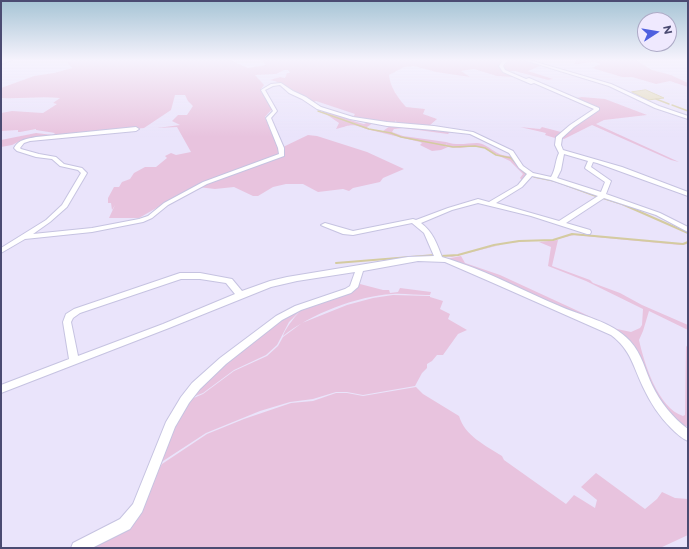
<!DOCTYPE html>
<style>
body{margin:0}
#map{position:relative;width:689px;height:549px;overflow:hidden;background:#eae4fb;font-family:Montserrat,sans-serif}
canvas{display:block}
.frame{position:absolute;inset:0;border:2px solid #4b4b72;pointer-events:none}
.north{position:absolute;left:637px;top:12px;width:40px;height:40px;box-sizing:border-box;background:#efe9fe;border:1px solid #adaac6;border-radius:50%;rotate:78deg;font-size:11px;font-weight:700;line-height:16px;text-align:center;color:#4b4b72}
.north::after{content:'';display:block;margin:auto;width:14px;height:18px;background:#4f60df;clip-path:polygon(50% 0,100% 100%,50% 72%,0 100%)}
</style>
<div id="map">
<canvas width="689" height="549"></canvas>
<div class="frame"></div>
<div class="north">N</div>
</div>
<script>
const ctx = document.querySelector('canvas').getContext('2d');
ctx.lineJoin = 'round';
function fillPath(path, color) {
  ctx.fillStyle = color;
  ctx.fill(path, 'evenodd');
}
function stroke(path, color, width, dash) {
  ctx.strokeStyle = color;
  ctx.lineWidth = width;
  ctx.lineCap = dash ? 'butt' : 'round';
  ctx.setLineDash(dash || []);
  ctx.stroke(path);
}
const green = new Path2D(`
 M73,60H230L248,68L266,65L261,60H504L499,66L505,72L514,77L497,76L474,69L461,71L470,77L436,72L414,66L404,67L389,75C390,87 398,98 406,107L425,109L423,114L437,119L429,126L398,124L395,120L396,124L353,117L355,114L316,101L312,103L293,90C284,89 283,82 270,80L280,77L285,78L287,73H290L288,70H284L276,74L255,75L264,85L261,89V92L266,97L272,109L265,117L279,151L278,156L274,155L277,156L193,187L139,218H109L115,205L124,198L115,205L112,210L111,203H108V198L114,187H119L122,182L130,179L134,173L145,167H156L167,158L165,156L171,153L176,155L191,152L177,127L157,128L180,125L172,121L178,115H187L193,106L188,101L185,95H175L171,110L144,128L22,140L12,145L1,147V140L36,133L53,135L55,133L36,130V129L20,132H18V130L1,131V113L12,111L43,113L57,104L53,103L60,98C40,96 21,99 2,98L1,88L34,76L54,73L72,68L67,62Z
 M506,60H525L540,66L528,71L553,79L548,80L515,71H506L548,88L523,80L504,70L503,66L506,64Z
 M576,60H636L652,70L671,75L688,83V87L670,81L656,84L632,77H622L592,68L600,64C592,59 583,65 574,64Z
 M582,97L605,99L647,115L604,120L596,124L679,162L671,160L592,125L564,139L560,138L598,108L576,98Z
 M320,110C335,111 349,121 364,124L368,122L373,123L367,127L368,129L383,131L390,126L417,127L450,132L448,134L403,128L394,129L392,132L403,136L446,142L447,145L445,147L447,146L446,142C458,146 467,143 477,143C490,144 495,157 512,156L527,175L522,180L520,178L523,174L510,161L497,155L486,148L475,146L460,148L448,147L441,150L432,151L420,145L422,143L420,142L366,129C352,123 351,125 336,129L339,123Z
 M520,127L540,129L542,127L561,132L555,138L545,135L546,133Z
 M308,135L317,136L367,152L404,169L383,178L380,182L353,188L349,191L343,189L318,192L303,184H286L273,187L258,196H253L234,187L215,189L198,187L280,157L281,148Z
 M572,234L683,244L688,242V244L680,245L574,235L549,241H531L508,243L452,257L442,256L458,255L494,246L519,241L553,240Z
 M558,240L552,266L590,280L593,283L620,293L642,305L688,325V330L649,311L643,331L639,340C644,363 658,408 683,416L685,415L686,347L688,344V426H680L662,406L627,340L446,259L461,256L465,263L500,275L617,329L631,332L640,328L642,325L643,309L586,281L548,266L551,247L539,242Z
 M360,284L383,290H389L390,293L398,292L400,288L431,292L430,295H426C415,295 403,293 392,294C358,296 310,314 283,336C286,327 299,311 306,306C321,299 339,295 354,289Z
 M393,295L430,296V297L443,301L440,309L450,314L448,319L467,330L458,334L443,355H437L432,361L427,364V368L422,373L415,386L363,395L347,392H336L313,399L290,402L260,411L206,433L160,463L167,440L189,400L203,394L234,371L267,356L278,346L283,337L302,323L347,305L373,298Z
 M303,308L289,322L277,345L266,355L234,370L203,393L190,398L199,386L280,318Z
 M416,387L423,394L459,416C465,436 485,445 502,456L504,460L566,504L574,495L595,508L597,500L581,487L596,473L645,509L657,499L662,492L675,498L688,499V535L660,548H81L121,528L162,464L207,434L244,419L291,403L313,401L336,393H347L363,396Z`);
const water = new Path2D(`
 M646,90L664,98L648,100L632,92Z`);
const streamFar1 = new Path2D(`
 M656,99L669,104
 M672,105L688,111
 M318,111L369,129L391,133L401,137L453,147L475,146L485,148L496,155L511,158L527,175
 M534,177L554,181L569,186`);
const stream = new Path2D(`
 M566,185L596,196
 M603,198L622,204L688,233
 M441,256L458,255L494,245L519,241L553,240L572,234L683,244L688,242
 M336,263L435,255`);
const street = new Path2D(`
 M503,60H507L503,66L505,70L526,79L529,78L599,108V110L574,127L562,138L561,145L563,150L622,167L688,192V196L597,163L593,162L591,167L611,181L606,194L660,213L688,227V232L656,215L604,198L566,223L590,230L591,232L590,234H587L531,216L478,203L452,210L421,223C433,232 437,244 442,257C453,260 463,264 474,268C502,279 529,293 557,305C581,316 612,321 630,341C642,354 645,370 652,385C660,402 673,418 688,429V441C681,438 676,433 671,428C659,416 650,402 643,387C633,366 631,350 611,335L491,282L445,262L418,261L363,271L358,287L351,293L301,310L282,320L226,364L200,389L189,403L175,427L142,512L130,529L92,548H71L73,543L120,519L133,504L166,422L181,397L192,383L220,358L276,316L295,306L345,289L350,286L355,272L297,281L271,287L169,328L1,393V385L69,359L63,322L66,314L74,309L180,273H200L232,279L242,291L270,281L287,277L408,257L434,256L424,233L412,223L353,235L343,234L323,226L321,225L325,223L353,231L413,219L416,220L448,208L478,199L489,202L518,185L527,174L519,168L509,153L470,134L434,130L387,126L350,119L317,109L302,99L289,93L280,85L273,86L265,90L277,111L271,118L284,148V156L207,184L168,205L152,218L143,222L92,232L25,239L1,253V248L46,220L62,205L81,173L78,170L60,166L52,159L36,157L17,151L14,148C19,139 27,139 36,137L136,127L139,129L136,131L30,141L24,143L20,148L21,149L39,154L56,157L64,164L82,168L87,173L67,207L50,222L33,234L92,228L139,219L148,216L164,203L203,182L279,154L278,148L266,118L273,111L261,90L271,84L281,83L293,91L306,97L321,107L353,117L387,122L434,126L473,132L513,151L523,166L533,173L551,177C556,169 555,161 559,153L555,145L556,137L570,125L594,109L534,83L531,84L503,72L499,66ZM564,154L588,161L585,168L586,169L605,182L601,192L557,178L561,170ZM532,176L551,180L598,196L559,221L496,203L522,187ZM181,279H200L226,283L235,294L163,324L78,356L71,322L73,318L80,313Z
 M524,60H529L611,84L659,106L688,116V119L655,108L609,86Z`);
const secondary = new Path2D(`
 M1,60H12L1,64Z`);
fillPath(green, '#e8c3de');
fillPath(water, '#e3dbb9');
stroke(water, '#d4cba0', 1);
stroke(streamFar1, '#d4cba0', 1.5);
stroke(stream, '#d4cba0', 2);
stroke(street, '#c6c3e1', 2);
stroke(secondary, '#c5c0e5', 2);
fillPath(street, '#fff');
fillPath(secondary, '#fff');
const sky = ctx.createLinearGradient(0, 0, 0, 137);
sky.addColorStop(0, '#a6c4d5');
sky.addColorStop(0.44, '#f6f3fd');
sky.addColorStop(1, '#f6f3fd00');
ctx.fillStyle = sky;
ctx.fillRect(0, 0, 689, 137);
</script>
